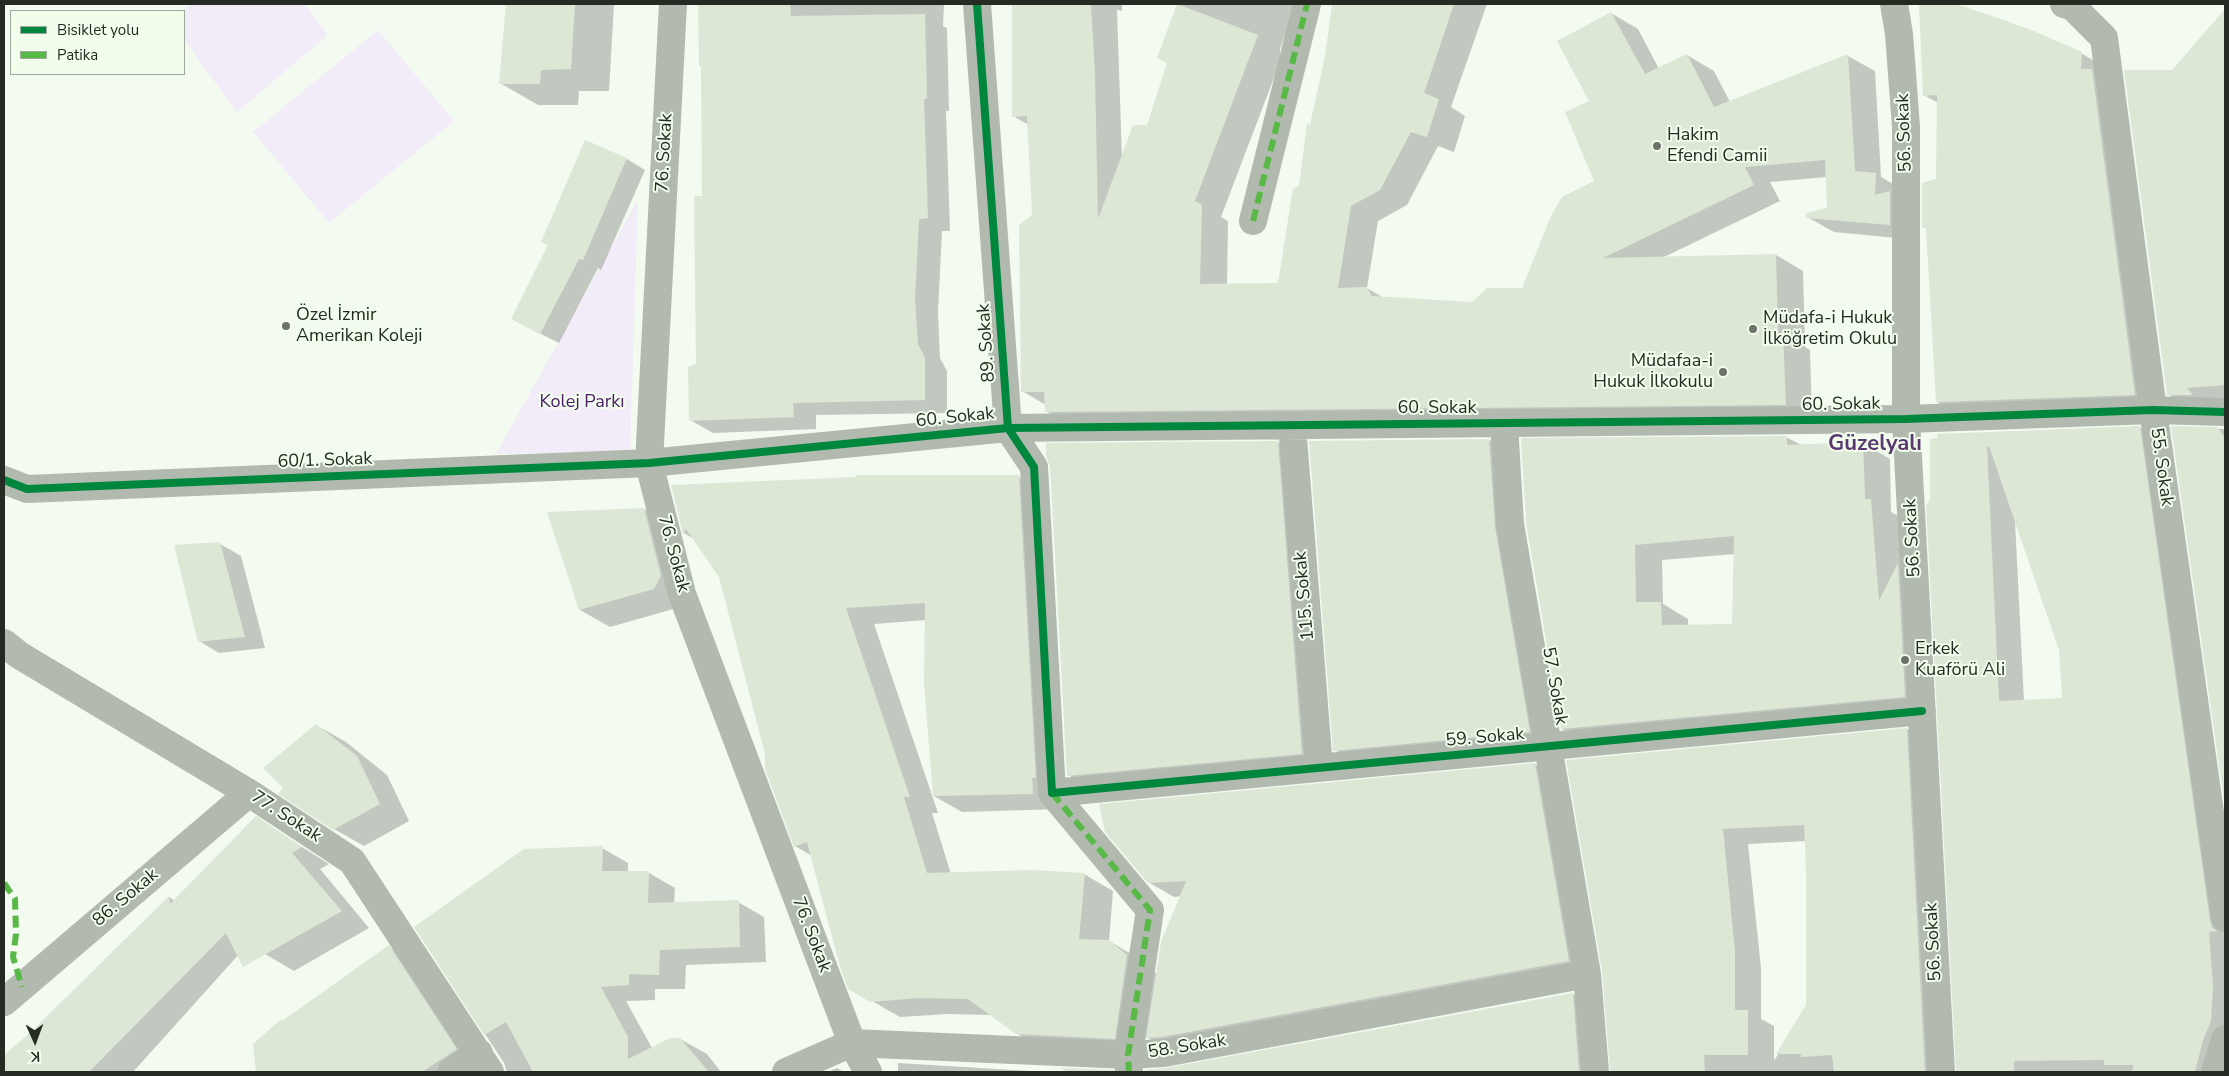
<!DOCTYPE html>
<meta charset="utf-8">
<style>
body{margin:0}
#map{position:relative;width:2229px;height:1076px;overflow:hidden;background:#f3faf0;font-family:"Nunito Sans",sans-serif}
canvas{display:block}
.frame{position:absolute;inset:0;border:5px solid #252b23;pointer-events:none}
.legend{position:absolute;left:10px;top:10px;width:175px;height:65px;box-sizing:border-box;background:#f2feec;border:1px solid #a0aa9c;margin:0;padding:6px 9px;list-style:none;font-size:15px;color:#252b23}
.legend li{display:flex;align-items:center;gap:10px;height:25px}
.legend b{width:25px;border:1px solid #a0aa9c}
.north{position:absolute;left:10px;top:1016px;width:50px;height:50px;-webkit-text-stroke:4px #f2feec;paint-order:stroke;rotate:178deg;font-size:14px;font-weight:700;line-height:20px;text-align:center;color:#252b23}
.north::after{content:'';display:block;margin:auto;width:18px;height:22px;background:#252b23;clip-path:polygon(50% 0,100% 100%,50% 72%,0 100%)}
</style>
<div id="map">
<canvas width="2229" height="1076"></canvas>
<div class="frame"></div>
<ul class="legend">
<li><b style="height:6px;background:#00873e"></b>Bisiklet yolu</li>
<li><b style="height:6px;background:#58b947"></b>Patika</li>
</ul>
<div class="north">K</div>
</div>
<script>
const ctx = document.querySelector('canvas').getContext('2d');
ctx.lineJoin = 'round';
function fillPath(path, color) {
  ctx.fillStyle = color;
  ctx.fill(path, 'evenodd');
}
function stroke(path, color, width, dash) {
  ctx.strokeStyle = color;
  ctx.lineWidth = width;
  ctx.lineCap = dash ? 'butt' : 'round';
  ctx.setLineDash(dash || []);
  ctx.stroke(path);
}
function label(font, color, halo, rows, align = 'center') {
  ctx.font = font + ' "Nunito Sans",sans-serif';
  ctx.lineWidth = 4;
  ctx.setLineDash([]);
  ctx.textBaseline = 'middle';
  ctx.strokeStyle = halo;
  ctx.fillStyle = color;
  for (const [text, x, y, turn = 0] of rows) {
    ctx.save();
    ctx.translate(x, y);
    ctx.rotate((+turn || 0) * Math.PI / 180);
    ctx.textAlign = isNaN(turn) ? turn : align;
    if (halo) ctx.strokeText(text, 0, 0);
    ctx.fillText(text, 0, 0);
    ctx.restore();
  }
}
const green = new Path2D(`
 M193,4H305L328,35L237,112L184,40V11H180Z
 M378,30L454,121L329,223L253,132Z
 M638,199L630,452L496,454Z`);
const shadow = new Path2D(`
 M507,4H614L609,91H579L578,105H538L500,83Z
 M699,4H944L943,26L947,28L949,111H946L950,231H942L938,312L940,358L947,371V413L816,415V429L713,433L690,420L698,365L704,198L702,67L700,65Z
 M1014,4H1122V11L1117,10L1122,158L1147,126L1168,64L1159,58L1178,4H1296L1280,49V62L1221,217L1228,221L1227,285L1279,284L1300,188L1326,57L1332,13L1337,4H1487L1451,107L1465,116L1454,152L1438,146L1407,205L1378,221L1367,288L1384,298L1472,303L1522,289L1596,182L1591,101L1611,13L1638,29L1659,69L1687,55L1714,71L1730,102L1848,56L1875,71L1881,177L1902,189L1917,240L1834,232L1807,217L1828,209L1827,177L1770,182L1780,201L1662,258L1776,255L1803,271L1805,347L1810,350L1812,419L1073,427L1046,411V405L1022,391L1033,215L1029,125L1013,116Z
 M1920,4H1955L2029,30L2081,53L2111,71L2165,412L1967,419L1937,402L1927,229L1923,227L1937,180L1938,103L1924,95Z
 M2225,11V410L2194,409L2168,394L2173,72Z
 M586,141L627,159L645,170L601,270L598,268L559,343L531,329L549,246Z
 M2139,427L2165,442L2225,865V1072H1958L1931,500V440ZM2015,521L2061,650L2063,699L2024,701Z
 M2173,427L2225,429V799Z
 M1786,437L1801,445L1863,443L1890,459L1891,512L1898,516L1932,712L1589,744L1562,729L1527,522ZM1735,554L1733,625L1688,626V619L1663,604L1662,560Z
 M1489,440L1512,453L1552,745L1357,763L1335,750Z
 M1277,442L1300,455L1325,766L1091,788L1068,775L1051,466Z
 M1018,477L1047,493L1061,809L962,812L934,796L926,620L874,624L938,813H932L951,874H1084L1113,891L1109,941L1138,958L1157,974L1181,896L1174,897L1148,882L1535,764L1560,779L1594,976L1173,1052L1146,1037L1143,1055L1046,1050L1016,1033L991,1015L948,1014L900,1017L849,988L812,856L795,846L766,754L720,576L694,539L684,533L672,486Z
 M644,509L674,526L684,606L610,627L580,610Z
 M220,544L241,556L265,648L219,653L199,641Z
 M316,725L346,742L387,775L409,821L364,846L334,829L285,788Z
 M1907,729L1933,744L1950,1072H1612L1604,973L1568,761ZM1806,841L1807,1005L1774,1061V1026L1761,1019V968L1748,844Z
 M256,818L329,864L320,869L369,928L294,971L265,954L250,942L133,1072H4V1056L32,1033L169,897L175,901Z
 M602,848L628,863V872L649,873L675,888L674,904L738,902L764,917L766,962L686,965L685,989H655V1000L626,1001L652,1048L680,1039L707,1054L721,1072H507L504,1063L416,928Z
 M389,947L415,962L472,1072H257L254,1044Z
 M1573,994L1599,1009L1604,1072H1145Z
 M898,1063L1047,1072H898Z
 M837,1068L844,1072H828Z`);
const building = new Path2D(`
 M506,4H575L571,69L541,70L540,84H499Z
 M698,4H790L791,16L925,14L927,99H924L928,218L919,219L915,299L918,344L925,358V400L793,403L794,417L689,421L688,367L696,364L694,196H702L701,66H699Z
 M1012,4H1091L1095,74L1098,219L1133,125H1147L1167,63L1157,58L1177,4L1258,35L1195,201L1202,205L1200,284L1278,283L1293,188L1299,186L1307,124L1310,125L1325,56L1332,4H1454L1424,93L1439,99L1427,137L1411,132L1380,190L1351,206L1338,288L1367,287L1372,296L1472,302L1487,288H1522L1551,216L1562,197L1594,181L1565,112L1589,101L1557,41L1611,12L1645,74L1687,54L1714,107L1848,54L1855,171L1876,173L1875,195L1890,191V225L1806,218V213L1827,208L1825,160L1745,167L1754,185L1603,258L1776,254L1778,334L1783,333L1786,405L1045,412L1044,392H1021L1019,225L1032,215L1027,116L1012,117Z
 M1919,4H1957L2029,29L2082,52L2081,69H2092L2135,395L1936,402L1926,228H1922V183L1936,179L1937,95L1923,96Z
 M2225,9V385L2187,388L2193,395H2167L2124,70H2172Z
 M585,140L627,158L583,260L579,259L540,334L511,319L548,245L541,242Z
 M2140,426L2210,920L2212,927L2217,931L2209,932L2213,986L2211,1021L2203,1040L2195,1072H2131L2134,1065H2104V1060L2014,1061V1072H1956L1926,506L1930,499V439L1938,438L1937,434ZM1989,446L2059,650L2062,698L1999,701L1987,447Z
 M2171,426L2217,427L2225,438V808Z
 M1787,436V445L1863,442L1865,499H1871L1879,601L1898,563L1905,697L1561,729L1526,522L1521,438ZM1734,536L1732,624L1662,625L1661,602H1636L1635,545Z
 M1489,439L1495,527L1530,732L1333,751L1309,441Z
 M1278,441L1302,754L1067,776L1050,466L1046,457V443Z
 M856,475H1019L1036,778H1032L1033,794L933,796L924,683L925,603L846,608L910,797H904L927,873L1031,870L1085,873L1079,939L1109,940L1127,955L1115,1039L1016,1034L968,999L919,998L870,1002L848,989L840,967L807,842L794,847L765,769V754L719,577L686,529L683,534L671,485L856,477Z
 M644,508L661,576L654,589L579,610L547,512Z
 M220,542L245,637L198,642L174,545Z
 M316,724L357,756L380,804L333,830L278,794L283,788L263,768Z
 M1907,728L1925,1072H1834L1832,1055L1801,1057V1054H1776L1806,1005V868L1804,825L1723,829L1735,952V1010H1748V1055H1704L1705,1072H1610L1602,971L1566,760Z
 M1535,763L1569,961L1162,1037L1146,1038L1161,942L1186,881L1148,883L1105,832L1099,804Z
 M256,816L302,847L292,853L342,911L243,967L226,933L89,1072H4V1055L31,1032L169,896L170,904Z
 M603,846L602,871H649L648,903L739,900L740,947L660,950L659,975L629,974V985L601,987L628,1037V1059L670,1038H680L709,1072H533L506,1022L484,1035L414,927L524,849Z
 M389,945L457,1049L422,1072H256L253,1044L280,1020L282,1021Z
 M1573,993L1579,1072H1144L1145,1070L1167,1068Z
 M1061,1068L1113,1070V1072H1067Z`);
const minor = new Path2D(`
 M673,4L649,463L682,594L852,1043L868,1072
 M977,4L1008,428L1034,467L1052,793
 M1894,4L1899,34L1906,127V419L1941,1072
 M2064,4L2073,7L2104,38L2153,410L2225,918
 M1253,221L1307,4
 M1504,424L1510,524L1587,974L1595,1072
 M1292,425L1319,768
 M4,480L27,489L649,463L1008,428L1906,419L2153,410L2225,412
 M4,643L19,655L249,793L352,861L490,1072
 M1052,793L1922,711
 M1052,793L1150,910L1128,1055L1129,1072
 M4,1002L249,793
 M451,1072L479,1053
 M786,1072L852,1043L1128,1055L1164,1053L1587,974
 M2215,1072L2225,1039`);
const quiet = new Path2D(`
 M1253,221L1307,4
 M1052,793L1150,910L1128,1055L1129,1072
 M4,883L15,899L16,934L13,957L22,987`);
const cycleway = new Path2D(`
 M977,4L1008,428L1034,467L1052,793L1922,711
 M4,480L27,489L649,463L1008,428L1906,419L2153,410L2225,412`);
const markers = [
 [1657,146,5,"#6d736b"],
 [286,326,5,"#6d736b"],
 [1753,329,5,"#6d736b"],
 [1723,372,5,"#6d736b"],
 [1905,660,5,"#6d736b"]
];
const streetNames = [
 ["56. Sokak",1905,133,-92],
 ["76. Sokak",665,153,-87],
 ["89. Sokak",987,343,-94],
 ["60. Sokak",1841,405,-1],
 ["60. Sokak",1437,409],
 ["60. Sokak",955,418,-6],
 ["60/1. Sokak",325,461,-2],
 ["55. Sokak",2161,467,82],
 ["56. Sokak",1913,538,-93],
 ["76. Sokak",673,554,75],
 ["115. Sokak",1305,596,-95],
 ["57. Sokak",1554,686,80],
 ["59. Sokak",1485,738,-5],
 ["77. Sokak",286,817,33],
 ["86. Sokak",126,898,-40],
 ["76. Sokak",811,935,69],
 ["56. Sokak",1934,942,-93],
 ["58. Sokak",1187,1047,-9]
];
const poiNames = [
 ["Hakim",1667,136],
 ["Efendi Camii",1667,157],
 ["Özel İzmir",296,316],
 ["Amerikan Koleji",296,337],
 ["Müdafa-i Hukuk",1763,319],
 ["İlköğretim Okulu",1763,340],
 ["Müdafaa-i",1713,362,"right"],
 ["Hukuk İlkokulu",1713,383,"right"],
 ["Erkek",1915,650],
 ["Kuaförü Ali",1915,671]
];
const parkNames = [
 ["Kolej Parkı",582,403]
];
const districtNames = [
 ["Güzelyalı",1875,445]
];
fillPath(green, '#f2ecf8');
fillPath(shadow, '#0003');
fillPath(building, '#dce7d6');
stroke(minor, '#b2b9af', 28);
stroke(quiet, '#58b947', 6, [12, 6]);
stroke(cycleway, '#00873e', 8);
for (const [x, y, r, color] of markers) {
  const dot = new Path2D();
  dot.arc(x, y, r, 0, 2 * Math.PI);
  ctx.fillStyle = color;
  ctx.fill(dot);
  stroke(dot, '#f2feec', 2);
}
label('18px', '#252b23', '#f2feec', streetNames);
label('18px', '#252b23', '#f2feec', poiNames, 'left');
label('18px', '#4a1a65', '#f2feec', parkNames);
label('bold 22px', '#5a3871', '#f2feec', districtNames);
</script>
